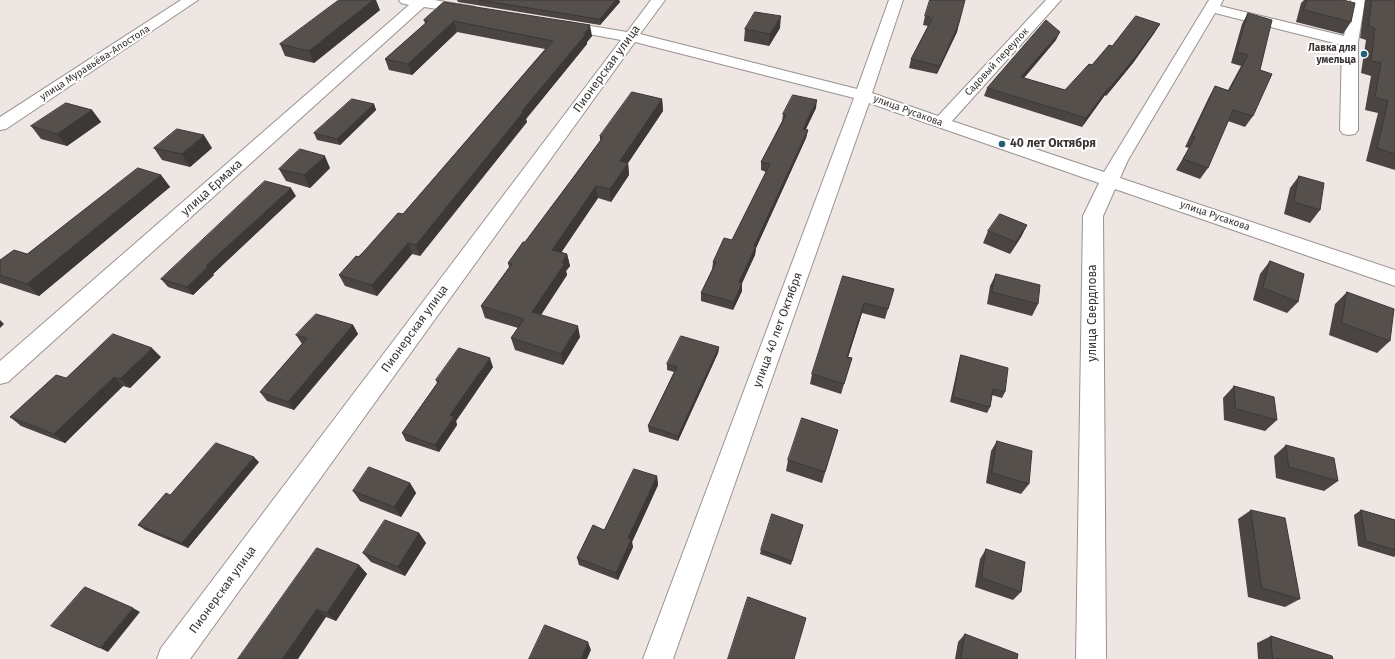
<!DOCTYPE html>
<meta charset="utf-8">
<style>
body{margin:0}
canvas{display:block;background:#eee6e2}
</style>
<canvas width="1395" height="659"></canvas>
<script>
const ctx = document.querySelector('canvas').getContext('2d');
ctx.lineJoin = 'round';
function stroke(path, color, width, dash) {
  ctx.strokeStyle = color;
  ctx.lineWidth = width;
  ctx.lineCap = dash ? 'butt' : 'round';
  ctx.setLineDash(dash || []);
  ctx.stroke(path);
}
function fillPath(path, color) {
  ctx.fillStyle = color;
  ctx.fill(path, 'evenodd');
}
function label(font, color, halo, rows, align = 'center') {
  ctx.font = font + ' "Fira Sans",sans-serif';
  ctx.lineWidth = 4;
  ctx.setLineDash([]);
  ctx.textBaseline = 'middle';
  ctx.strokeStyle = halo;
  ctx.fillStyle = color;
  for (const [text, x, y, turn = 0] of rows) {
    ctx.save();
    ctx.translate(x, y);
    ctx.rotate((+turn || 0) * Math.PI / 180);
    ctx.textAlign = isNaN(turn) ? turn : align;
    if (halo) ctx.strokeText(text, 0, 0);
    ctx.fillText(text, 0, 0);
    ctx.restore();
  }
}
const street = new Path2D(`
 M181,0H198L6,129L0,130V117Z
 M399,0H434L470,6L475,7L477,10L475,13L470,14L424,7L8,382L0,384V361L409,5L401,3Z
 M651,0H665L640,34L857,89L889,0H903L872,93L938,116L1046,0H1061L952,121L1104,172L1209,0H1223L1220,6L1344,36L1351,0H1365L1358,42V130L1355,134L1349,135L1343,134L1340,130L1342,45L1215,13L1128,160L1120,178L1395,270V286L1115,189L1103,216L1106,659H1076L1083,216L1099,183L869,103L673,659H643L854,98L635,42L190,659H157L161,648L621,40L556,28L554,25L556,22L561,21L627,32Z`);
const wall = new Path2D(`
 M457,0H619L620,2L600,25L458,2Z
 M1304,0H1343L1351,22L1343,34L1296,22L1301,3Z
 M1365,0H1395V170L1366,161L1378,113L1365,110L1371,76L1361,73L1366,40L1360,38Z
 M444,2L592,36L587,42V44L526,119L527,122L420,256L412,254L377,296L345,286L339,275L403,214L545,49L457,32L412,75L389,70L385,59L425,24L424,20Z
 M380,10L314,63L285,56L280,44Z
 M1248,13L1260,70L1253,116L1245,127L1228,121L1208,168L1200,179L1176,170L1189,148L1185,147L1209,97L1215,86L1228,90L1241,66L1231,63L1242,24Z
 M925,16L959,23L957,32L937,74L909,68L911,59L928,26L923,25Z
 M780,28L769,46L744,41L745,29Z
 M1155,32L1133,63L1106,96L1105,95L1082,127L984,96L987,88L1056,40L1024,78L1065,90L1112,46Z
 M662,99L663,111L628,163L629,175L611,202L598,198L561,252L567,254L570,266L566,271L567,275L541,315L580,337L563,365L515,350L511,338L518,328L485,318L481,306L509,267L508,263L525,242L600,141V136Z
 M374,104L376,110L340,145L317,140L314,133Z
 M816,108L806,129L808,130L806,138L756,248L755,255L742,282V291L733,310L701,301V293L712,270L713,262L732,240L766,172L761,170V162L782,121L783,114Z
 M92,110L101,122L67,146L41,139L31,126Z
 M154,148H212L190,167L162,160Z
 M330,168L310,188L286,181L279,169Z
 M161,175L170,187L39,296L0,283V260L27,254Z
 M1299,176L1320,210L1310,223L1284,214L1290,188Z
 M296,196L213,274L214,275L193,295L168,287L161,279Z
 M1027,225L1021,237L1010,254L983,243L988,231Z
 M1270,261L1298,302L1287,313L1253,300L1260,274Z
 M996,274L1038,304L1032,316L987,304L990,286Z
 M843,276L894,289L885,319L862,313L848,357L852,358L841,394L810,384L812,374Z
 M1347,292L1390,341L1377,353L1329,335L1335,304Z
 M353,325L358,334L294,410L267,401L260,392L302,344L296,335Z
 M719,347L718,353L678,441L649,432L648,426L674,372L667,370V364Z
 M961,355L1005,392L1002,398L992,395L990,407L987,413L950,402L959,361Z
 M161,357L130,388L123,386L65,443L21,426L10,417L66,378Z
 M493,367L456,421L457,425L439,452L406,441L402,433L437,383L436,380Z
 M1234,386L1277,420L1265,431L1224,420L1223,398Z
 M838,430L822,483L786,471L788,460Z
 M997,441L1029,484L1021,494L986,483L991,451Z
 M1286,445L1338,481L1324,491L1276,478L1274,456Z
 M259,462L188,548L145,530L138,525L170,495Z
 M657,476L658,485L632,542L633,547L618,580L579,565L577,558Z
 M410,483L416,493L401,517L360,501L353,491Z
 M1251,510L1300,599L1285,607L1248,597L1238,519Z
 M1361,510L1395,520V556L1394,557L1358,546L1354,515Z
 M803,525L791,565L760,554L761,550Z
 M419,533L426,543L405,576L371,562L363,553Z
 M986,549L1021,592L1013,600L975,587L980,559Z
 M359,565L367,574L336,621L326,617L238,659Z
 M965,634L1017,659H955L958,642Z
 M1271,636L1333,659H1258L1257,643Z`);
const shadedWall = new Path2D(`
 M373,0H376L380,10L314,63L309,51Z
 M616,0H619L620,2L600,25V19Z
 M781,16L780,28L769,46L770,34Z
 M454,21L457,32L412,75L408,64Z
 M959,23L957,32L937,74L940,66Z
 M1160,24L1155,32L1133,63L1106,96L1110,88Z
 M590,25L592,36L587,42V44L526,119L527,122L420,256L416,245Z
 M1060,32L1056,40L1018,85L1021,77Z
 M1109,87L1105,95L1082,127L1086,118Z
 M662,99L663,111L628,163L629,175L611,202L610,189L620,161Z
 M817,100L816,108L802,137L803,129Z
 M374,104L376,110L340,145L337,139Z
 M92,110L101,122L67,146L57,134Z
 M808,130L806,138L756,248L755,255L739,290V282L754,246Z
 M204,135L212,148L190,167L182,154Z
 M325,156L330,168L310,188L304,175Z
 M161,175L170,187L39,296L27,284Z
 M596,186L598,198L555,262L552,250Z
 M291,188L296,196L213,274L214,275L193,295L187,287L206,266Z
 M1027,225L1021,237L1010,254L1016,242Z
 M408,243L412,254L377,296L372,285Z
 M567,254L570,266L566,271L567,275L535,324L532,312Z
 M742,283V291L733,310L734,302Z
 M864,303L862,313L845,367L847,357Z
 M0,320L4,324L0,328Z
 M353,325L358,334L294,410L288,402Z
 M578,326L580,337L563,365L561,354Z
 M719,347L718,353L678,441V436Z
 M152,348L161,357L130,388L120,379Z
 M490,358L493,367L456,421L457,425L439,452L435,445L450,415Z
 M114,377L123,386L65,443L54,434Z
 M254,457L259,462L188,548L182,543Z
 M657,476L658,485L632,542L633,547L618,580L616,573L628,538Z
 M410,483L416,493L401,517L394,507Z
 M419,533L426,543L405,576L398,567Z
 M359,565L367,574L336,621L327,613Z
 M133,608L140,612L108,652L100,648Z
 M317,609L326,617L298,659H282Z
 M588,642L591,650L587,659H581Z`);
const building = new Path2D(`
 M339,0H373L309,51L280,44Z
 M479,0H616L600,19Z
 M930,0H965L959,23L940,66L911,59L933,17L925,16Z
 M1307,0H1343L1355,3L1351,22L1304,10Z
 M1372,0H1395V154L1377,148L1388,101L1375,97L1381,63L1371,61L1375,28L1369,26Z
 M444,2L590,25L583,33L586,34L522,111H524L416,245L408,243L372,285L339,275L356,256L359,257L398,213L403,214L553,41L454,21L408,64L385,59L428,21L424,20Z
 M755,12L781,16L770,34L745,29Z
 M1248,13L1272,20L1260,70L1272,74L1253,116L1233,110L1208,168L1183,159L1195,137L1192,136L1215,86L1229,91L1248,55L1237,52Z
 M1136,16L1160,24L1137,55L1110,88L1109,87L1086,118L987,88L1046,20L1060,32L1021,77L1065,90L1089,64L1092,65L1109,45L1112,46Z
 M632,92L662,99L620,161L628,163L610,189L596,186L552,250L567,254L562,263H565L532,312L578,326L561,354L511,338L524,319L481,306L512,264L508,263L523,242H525L576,174L603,137L600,136Z
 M793,95L817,100L803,129L808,130L754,246H756L739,282L742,283L734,302L701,293L716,262H713L724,238L732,240L770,164L761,162L786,115L783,114Z
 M352,99L374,104L337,139L314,133Z
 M66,103L92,110L57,134L31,126Z
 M177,129L204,135L182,154L154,148Z
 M300,149L325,156L304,175L279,169Z
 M138,168L161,175L27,284L0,275V260L14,250L27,254Z
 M1299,176L1324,183L1320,210L1294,202Z
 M265,181L291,188L206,266L208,267L187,287L161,279Z
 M1000,214L1027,225L1016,242L988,231Z
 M1270,261L1304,274L1298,302L1263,288Z
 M996,274L1040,285L1038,304L992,292Z
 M843,276L894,289L888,309L864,303L847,357L852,358L844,384L812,374Z
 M1347,292L1394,309L1390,341L1342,323Z
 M316,314L353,325L288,402L260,392L307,338L296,335Z
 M113,334L152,348L120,379L114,377L54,434L10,417L56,375L66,378Z
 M681,336L719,347L678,436L648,426L677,367L667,364Z
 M459,348L490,358L450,415L454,417L435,445L402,433L439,381L436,380Z
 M961,355L1008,368L1005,392L993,389L990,407L953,397Z
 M1234,386L1274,397L1277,420L1236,409Z
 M802,418L838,430L825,472L788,460Z
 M997,441L1032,451L1029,484L992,473Z
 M216,443L254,457L182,543L138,525L166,493L170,495Z
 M1286,445L1334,458L1338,481L1289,467Z
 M369,467L410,483L394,507L353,491Z
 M634,469L657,476L628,538L631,540L616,573L577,558L593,525L604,530Z
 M1251,510L1285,518L1300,599L1262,588Z
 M1361,510L1395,520V550L1366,541Z
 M772,514L803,525L792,561L761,550Z
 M385,520L419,533L398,567L363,553Z
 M317,548L359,565L327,613L317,609L282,659H238Z
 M986,549L1025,562L1021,592L982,578Z
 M85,587L133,608L100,648L51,626Z
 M748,597L806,618L794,659H728Z
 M545,625L588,642L581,659H529Z
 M965,634L1018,654L1017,659H961Z
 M1271,636L1332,656L1333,659H1273Z`);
const markers = [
 [1364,54,4,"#206075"],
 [1002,144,4,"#206075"]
];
const farPoinames = [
 ["Лавка для",1356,48],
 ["умельца",1356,60]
];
const farStreetnames = [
 ["Садовый переулок",997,62,-47],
 ["улица Муравьёва-Апостола",95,63,-33],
 ["улица Русакова",908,111,20],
 ["улица Русакова",1215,216,19]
];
const streetNames = [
 ["Пионерская улица",607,69,-54],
 ["улица Ермака",212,188,-42],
 ["улица Свердлова",1093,313,-90],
 ["Пионерская улица",415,329,-54],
 ["улица 40 лет Октября",778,330,-70],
 ["Пионерская улица",223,590,-54]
];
const poiNames = [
 ["40 лет Октября",1010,144]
];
stroke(street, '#99928f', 2);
fillPath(street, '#fff');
fillPath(wall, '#4a4542');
fillPath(shadedWall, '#3c3836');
fillPath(building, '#56504d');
stroke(building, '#3c3836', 1);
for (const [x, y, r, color] of markers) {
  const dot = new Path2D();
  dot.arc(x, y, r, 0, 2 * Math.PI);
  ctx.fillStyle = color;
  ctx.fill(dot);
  stroke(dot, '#fff', 1.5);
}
label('bold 10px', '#383534', '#fff', farPoinames, 'right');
label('10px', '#383534', '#fff', farStreetnames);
label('12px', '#383534', '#fff', streetNames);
label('bold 12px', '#383534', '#fff', poiNames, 'left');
</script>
